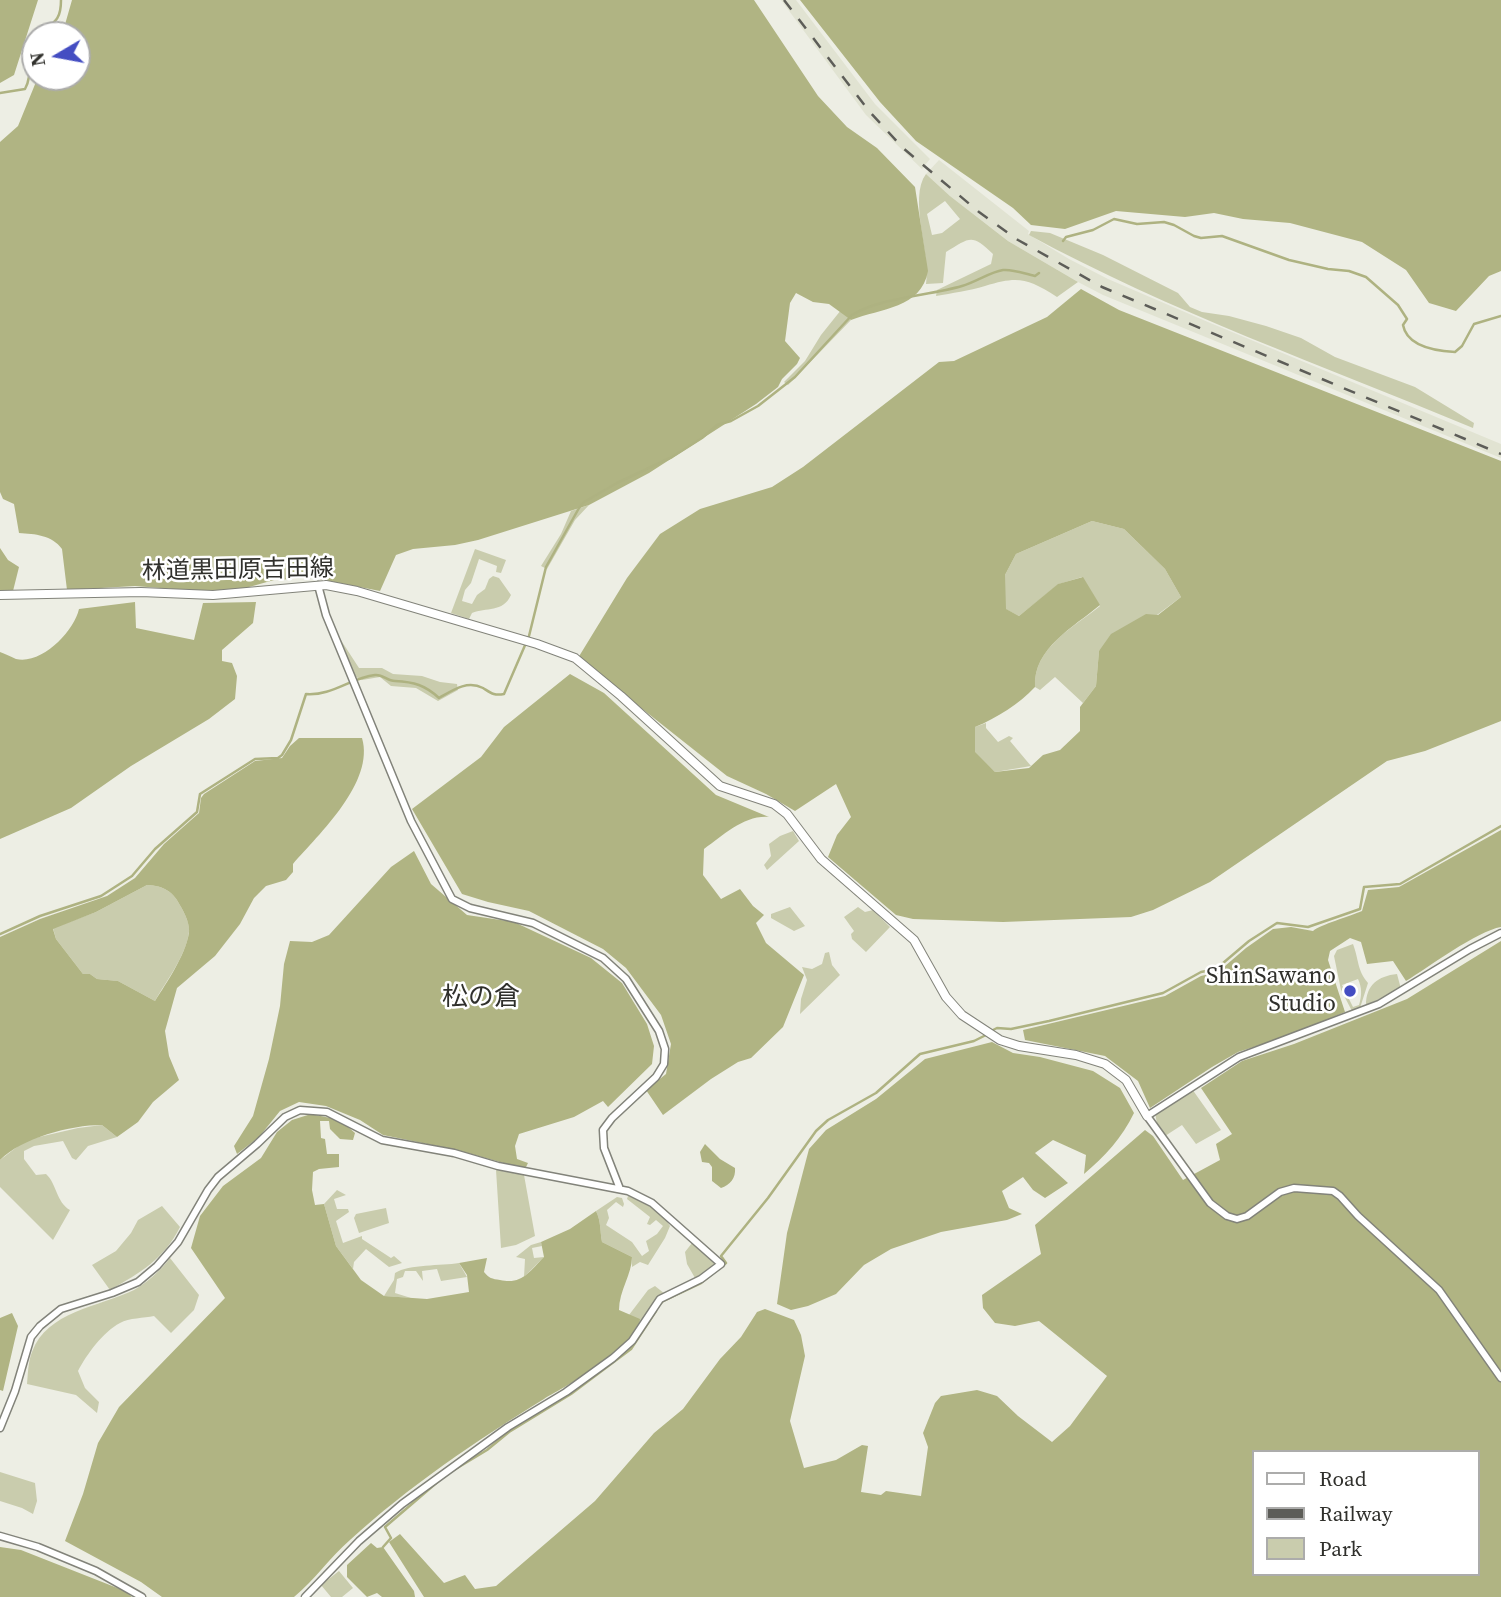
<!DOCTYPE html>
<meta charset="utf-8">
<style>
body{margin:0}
#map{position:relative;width:1501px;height:1597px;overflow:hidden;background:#edeee4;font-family:"Source Serif 4",serif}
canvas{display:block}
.legend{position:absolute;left:1252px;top:1450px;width:228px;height:126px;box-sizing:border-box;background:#fff;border:2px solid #acacab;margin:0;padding:9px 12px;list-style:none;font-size:21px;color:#30302c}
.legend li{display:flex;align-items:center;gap:14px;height:35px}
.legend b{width:35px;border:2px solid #acacab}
.north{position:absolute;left:21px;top:21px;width:70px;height:70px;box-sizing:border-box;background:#fff;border:2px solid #acacab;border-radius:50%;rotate:260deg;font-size:19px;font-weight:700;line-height:28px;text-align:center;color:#30302c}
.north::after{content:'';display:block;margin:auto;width:24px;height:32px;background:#444dc2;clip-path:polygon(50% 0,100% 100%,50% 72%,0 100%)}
</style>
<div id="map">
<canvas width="1501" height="1597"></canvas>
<ul class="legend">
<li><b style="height:9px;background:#fff"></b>Road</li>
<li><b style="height:9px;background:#5d5d58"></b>Railway</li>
<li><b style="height:19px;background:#c9ccad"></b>Park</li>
</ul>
<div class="north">N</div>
</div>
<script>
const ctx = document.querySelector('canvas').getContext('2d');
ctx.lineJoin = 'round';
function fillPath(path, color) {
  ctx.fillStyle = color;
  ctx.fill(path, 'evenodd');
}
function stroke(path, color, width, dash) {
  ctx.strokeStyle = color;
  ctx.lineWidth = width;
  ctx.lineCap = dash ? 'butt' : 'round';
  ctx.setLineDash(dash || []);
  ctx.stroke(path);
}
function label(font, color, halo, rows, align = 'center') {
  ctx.font = font + ' "Source Serif 4","Noto Sans JP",serif';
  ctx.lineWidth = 5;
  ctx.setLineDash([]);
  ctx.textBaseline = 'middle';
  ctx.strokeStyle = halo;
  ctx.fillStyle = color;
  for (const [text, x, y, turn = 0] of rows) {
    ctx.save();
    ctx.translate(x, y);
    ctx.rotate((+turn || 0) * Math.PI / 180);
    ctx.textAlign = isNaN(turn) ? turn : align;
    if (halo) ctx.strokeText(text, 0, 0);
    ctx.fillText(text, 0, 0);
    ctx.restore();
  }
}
const built = new Path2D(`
 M781,0H796L875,104L930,159L922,169L866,115Z
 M939,160L1029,231L1028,234L1069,259L1108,279L1208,322L1501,444V458L1103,295L1078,282L1008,241L950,196L926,174Z`);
const green = new Path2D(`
 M926,174L950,196L1008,241L1078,282L1057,297C1027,278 1018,276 985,286C969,291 952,293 936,296L937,290L991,264L993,254C971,233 970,238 946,252L943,283L926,284C931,255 908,198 926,174ZM945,201L960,219L942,233L932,235L927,214Z
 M1031,231L1050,233L1103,255L1178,293L1190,307L1202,312L1229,316L1266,326L1301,338L1335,357L1415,387L1474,423L1473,428C1324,366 1171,312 1029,235Z
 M841,310L851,320L788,385L784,382L805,361L821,335Z
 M589,505L575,520L547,569L541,566L561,534L571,511Z
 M1092,521L1124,529L1165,569L1181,597L1157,615L1099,651L1096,686L1083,703L1055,677L1040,690L1035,687C1033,648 1074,627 1100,606L1082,577L1059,584L1019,616L1005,609V575L1016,554Z
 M475,549L506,560L501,573L496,572L497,566L479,559L471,583L465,590L462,601L472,604L477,595L485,589L489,579L493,576L499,578L511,595C503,613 486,607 472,613L469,619L451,613Z
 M335,631L359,668H382L393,674L422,676L440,682L457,684L458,690L438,701L416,688L391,686L380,677L362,680L356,677Z
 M986,723V728L998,742L1009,736L1013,738L1010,741L1031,766L995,772L975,753V727Z
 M793,831L799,841L767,870L764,865L771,856L769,844L780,836Z
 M147,885C164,886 173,891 181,907C185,914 190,924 189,932C186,956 166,981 155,1001L118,981L97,979L90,974H83L56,939L53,928L96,912Z
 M790,907L805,926L794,931L771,918V914Z
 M858,907L865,912L873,910L890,927L866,952L852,939L851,934L854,931L844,917Z
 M1353,944C1359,960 1357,970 1368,983L1360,1008L1352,1011L1341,990L1334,956L1337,950ZM1358,979C1362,988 1362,995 1359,1005L1353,1007L1342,985Z
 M829,952L832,965L840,975L800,1014L801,999L807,980L802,967L812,969L822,964L825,953Z
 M1397,974L1401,989L1366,1005C1366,985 1378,976 1397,974Z
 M1192,1089L1221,1130L1196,1144L1182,1125L1165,1136L1157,1124L1155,1112Z
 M102,1125L117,1137L88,1146L76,1160L72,1158L63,1141L34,1146L24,1151V1159L36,1175L46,1174C57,1184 56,1202 70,1210L53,1240L0,1187V1160L26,1140L78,1128Z
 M496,1170L524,1175L535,1236L516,1245L501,1248Z
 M337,1190L346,1195L334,1199L337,1209H348L349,1212L336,1221L343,1243L362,1236V1239L391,1258L394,1256L402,1263L389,1267L366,1249L354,1262L353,1269L336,1246L324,1204Z
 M628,1196C643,1201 662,1212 670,1226L665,1238L648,1265L640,1262L632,1267V1257L602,1242C600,1231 601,1221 596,1211L617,1197L622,1198L624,1204L623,1207L616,1202L607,1210L609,1218L606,1225L632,1242L642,1256L649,1251L646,1241L657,1234L663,1226L656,1220L650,1225L647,1224L650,1217L627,1199Z
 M162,1206L180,1227C164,1259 140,1273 110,1290L92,1265L116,1251L131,1233L138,1220Z
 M386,1208L389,1223L359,1233L354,1218L356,1214Z
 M541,1242L542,1246L532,1248L534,1258L544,1257L524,1277L525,1259L516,1257L531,1245Z
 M692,1243L714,1263L715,1267L699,1278H695L687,1264L685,1252Z
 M170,1258L199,1295L194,1310L171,1333L154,1316C144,1318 129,1318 120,1323C103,1332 87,1354 78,1371L85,1388L99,1402L97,1413L76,1395L27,1384C28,1374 28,1362 32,1352C47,1311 99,1307 134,1290C147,1283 162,1269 170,1258Z
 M459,1263L467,1277L441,1281L437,1269L422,1271L423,1281L416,1271H405L403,1277L397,1279L395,1293L411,1298L384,1296L394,1280L395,1273C409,1264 441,1266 459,1263Z
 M655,1286L665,1294L653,1304L640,1324L629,1315L648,1290Z
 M0,1472L35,1483L37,1501L33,1514L22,1508L0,1501Z
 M339,1571L353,1588L342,1597H331L321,1585Z`);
const forest = new Path2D(`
 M0,0H38L14,75L0,83Z
 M72,0H754L818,96L847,127L877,148L915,187L928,271C921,309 881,308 851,320L829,304L813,302L796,293L790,303L785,341L800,358L797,364L782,379L778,387L756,404L649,473L589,505L478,540L455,545L413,549L396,555L380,591L314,578L274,580L242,589L198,591L135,586L67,590L62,549C52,535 35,534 19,533L14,504L3,499L0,492V142L18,126L38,77H77V35H62Z
 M800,0H1501V271L1489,276L1456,311L1429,303L1406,270L1362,242L1290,223L1243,219L1214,213L1185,217L1116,211L1065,229L1031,225L1013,208L916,141L880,102Z
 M1081,289L1119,310L1501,461V721L1425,751L1387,761L1210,882L1153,910L1131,917L1003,922L913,919L896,915L828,857L837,835L851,817L836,784L795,811L766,794L727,776L578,658L627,578L660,534L700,509L772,487L803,467L939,362L954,361L1047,317ZM1092,521L1124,529L1165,569L1181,597L1158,615L1146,614L1111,634L1099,651L1096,686L1080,707V731L1060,750L1043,755L1029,768L995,772L975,752V727C997,718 1019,704 1035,687C1033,648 1074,627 1100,605L1083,577L1058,584L1019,616L1006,609L1005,575L1016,554Z
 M0,548L8,560L19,567L13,591H0Z
 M135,602L136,628L194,640L203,603L256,602L253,623L222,650V661L232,663L237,676L235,699L209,719L131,766L71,808L0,839V652C6,654 11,657 16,659C42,665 74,631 79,609Z
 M570,674L604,693L716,795L769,817C744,815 724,835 704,849L703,875L721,899L740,889L753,906L764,915L756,923L766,943L804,975L783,1027L751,1058L738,1062L711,1079L663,1115L646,1090L666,1074L671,1044L661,1015L626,968L603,949L529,911L488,902L462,894L412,809L481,757L504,727Z
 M299,738H362C375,782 319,834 293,864V872L286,880L266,886L254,898L240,924L215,956L177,988L165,1031L169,1056L179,1080L153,1102L138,1122L117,1137L102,1125C70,1125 22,1138 0,1160V937L40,919L107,896L135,878L164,844L199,813L201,798L204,794L255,761L282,758L290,746ZM147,885C164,886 173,891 181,907C185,914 190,924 189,933C185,956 167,982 155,1001L118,981L97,979L90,974H83L56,939L53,929L96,912Z
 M1501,830V927C1477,931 1429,967 1406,981L1393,961L1367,964L1361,942L1350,938L1330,951L1328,960L1345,1012L1291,1035L1238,1052L1212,1067L1150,1108L1138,1081L1105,1056L1025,1040L1023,1030L1165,996L1201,976L1218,972L1246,948L1273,929L1291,927L1313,931C1320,925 1350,916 1362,911L1368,890L1399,887Z
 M414,851L431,884L467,915L514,922L591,958L622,983L647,1024L654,1046L652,1064L608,1107L603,1101L574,1117L519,1134L515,1146L517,1159L528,1163L525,1169L457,1150L383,1135L360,1120L326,1106L299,1102L280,1111L259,1137L237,1154L234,1146L253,1116L269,1059L280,1006L284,964L290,941L312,942L329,935L391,867Z
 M1501,941V1597H424L389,1542L400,1534L444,1583L465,1575L475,1589L496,1586L595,1501L654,1433L683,1409L720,1359L741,1337L757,1312L765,1309L794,1320L801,1335L805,1356L790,1421L804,1468L836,1460L862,1445L868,1446L861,1492L881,1495L886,1491L921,1496L928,1447L923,1433L935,1403L941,1396L977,1390L997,1396L1018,1416L1052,1442L1070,1426L1107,1376L1039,1321L1015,1326L995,1323L983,1308L982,1295L1041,1254L1035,1225L1145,1130L1153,1136L1183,1180L1220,1160L1216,1144L1232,1134L1201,1088L1242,1061L1294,1044L1407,999ZM1254,1452H1478V1574H1254Z
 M992,1042L1013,1053L1040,1057L1093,1071L1120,1088L1134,1113C1122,1138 1105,1156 1084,1174L1086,1155L1053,1140L1035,1153L1068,1183L1045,1198L1033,1190L1023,1177L1002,1191L1009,1208L1022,1214L1007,1220L941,1232L891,1249L864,1265L836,1294L808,1306L791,1310L777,1304L787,1233L809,1149L826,1130L876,1099L925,1059Z
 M311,1114L340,1120L355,1133L353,1140L340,1139L330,1129L329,1121H320L321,1138L325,1139L327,1154H339V1167L319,1169L313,1172L312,1190L315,1205L324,1204L336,1246L361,1280L384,1296L427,1299L469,1292L467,1275L459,1263L487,1258L484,1272C489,1278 492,1279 500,1280C522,1285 529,1272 544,1257L541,1242L570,1229L596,1211C601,1221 600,1231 602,1242L632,1257C632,1274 619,1291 619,1310L640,1319C638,1349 567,1385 544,1399C477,1440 408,1487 350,1540C330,1557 315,1580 294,1597H162L141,1582L65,1541L83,1494L98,1443L119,1407L225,1298L191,1248L200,1216L223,1186L261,1158L277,1132L292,1120Z
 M12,1313L18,1326L3,1391L0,1390V1318Z
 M0,1547L21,1550L125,1591L132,1597H0Z`);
const water = new Path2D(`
 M705,1144L720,1159L735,1168C736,1178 730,1185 721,1188L712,1181V1167L709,1163L702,1162L700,1152Z
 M371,1543L377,1548L383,1547L414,1591L415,1597H382L377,1593L367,1597L347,1577V1565Z`);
const stream = new Path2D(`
 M39,35C54,22 61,21 61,0
 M0,93L25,89C34,73 25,55 35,39
 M1063,241L1066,237L1093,230L1114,219L1137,224L1164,222L1174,225L1194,236L1201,238L1222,236L1289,260L1328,269L1349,271L1366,277L1398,305L1407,319L1403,325C1407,347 1437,351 1455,352L1462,346L1474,324L1501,316
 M0,934L40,916L101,896L132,876L155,849L197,812L200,794L255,759L278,758L282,755L291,740L306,694C332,696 350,678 375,675C383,674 387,681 395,681C414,682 425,685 439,698C453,690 467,680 483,688C491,693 494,696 504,694L529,636L546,567L579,508L584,502L617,483L672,457L702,438L717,425L731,421L758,406L795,377L852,315C882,297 928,296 962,286C976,282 990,272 1003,270C1014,269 1025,274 1035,276L1039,273
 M991,1031L997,1028L1011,1029L1049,1021L1163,993L1201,972L1216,969L1249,941L1277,923L1308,927L1360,909L1364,887L1400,884L1501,826
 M659,1305L663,1301L701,1283L726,1263L721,1256L768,1198L816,1131L828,1120L876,1093L920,1054L974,1041L986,1035
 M449,1473L487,1450L509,1432L571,1394L631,1349L656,1311
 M383,1547L391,1538L385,1527L441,1479`);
const minor = new Path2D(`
 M318,585L326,615L411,821L452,899L470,908L533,923L603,958L626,979L659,1031L665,1049L664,1064L656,1077L612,1118L603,1130L604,1148L620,1189
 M1501,933L1470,949L1379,1004L1239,1057L1147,1116L1210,1203L1227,1216L1237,1219L1247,1216L1280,1192L1294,1188L1333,1191L1340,1196L1358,1216L1439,1290L1501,1378
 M0,1428L15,1391L31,1337L40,1326L61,1309L112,1293L138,1282L157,1266L178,1242L208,1190L218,1177L257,1144L285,1117L300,1110L327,1112L382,1140L454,1153L498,1166L628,1191L652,1203L721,1264L701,1279L660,1299L632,1341L613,1358L566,1392L508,1427L402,1504L359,1541L305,1597
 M0,1536L38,1547L96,1571L142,1597`);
const tertiary = new Path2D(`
 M0,595L141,592L213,595L326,585L357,591L537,644L575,658L621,696L720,786L774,804L787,814L821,859L914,940L946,997L962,1015L1000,1040L1019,1046L1076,1055L1105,1064L1126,1080L1147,1116`);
const rail = new Path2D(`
 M784,0L869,111L903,148L979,212L1018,240L1102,287L1501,454`);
const markers = [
 [1350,991,7,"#444dc2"]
];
const streetNames = [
 ["林道黒田原吉田線",238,571,-1]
];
const poiNames = [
 ["ShinSawano",1336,977],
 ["Studio",1336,1005]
];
const neighbourhoodNames = [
 ["松の倉",481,998]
];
fillPath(built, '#e1e3d2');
fillPath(green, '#c9ccad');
fillPath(forest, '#b0b483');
fillPath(water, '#aeb281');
stroke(stream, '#aeb281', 2.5);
stroke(minor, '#82837a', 9);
stroke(tertiary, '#82837a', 10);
stroke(minor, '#fff', 6);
stroke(tertiary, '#fff', 8);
stroke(rail, '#5d5d58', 2.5, [12, 12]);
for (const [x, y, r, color] of markers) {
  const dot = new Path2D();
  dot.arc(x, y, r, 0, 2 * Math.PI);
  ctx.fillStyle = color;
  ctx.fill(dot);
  stroke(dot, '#fff', 2.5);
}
label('24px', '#30302c', '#fff', streetNames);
label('24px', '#30302c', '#fff', poiNames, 'right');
label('26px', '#30302c', '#fff', neighbourhoodNames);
</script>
